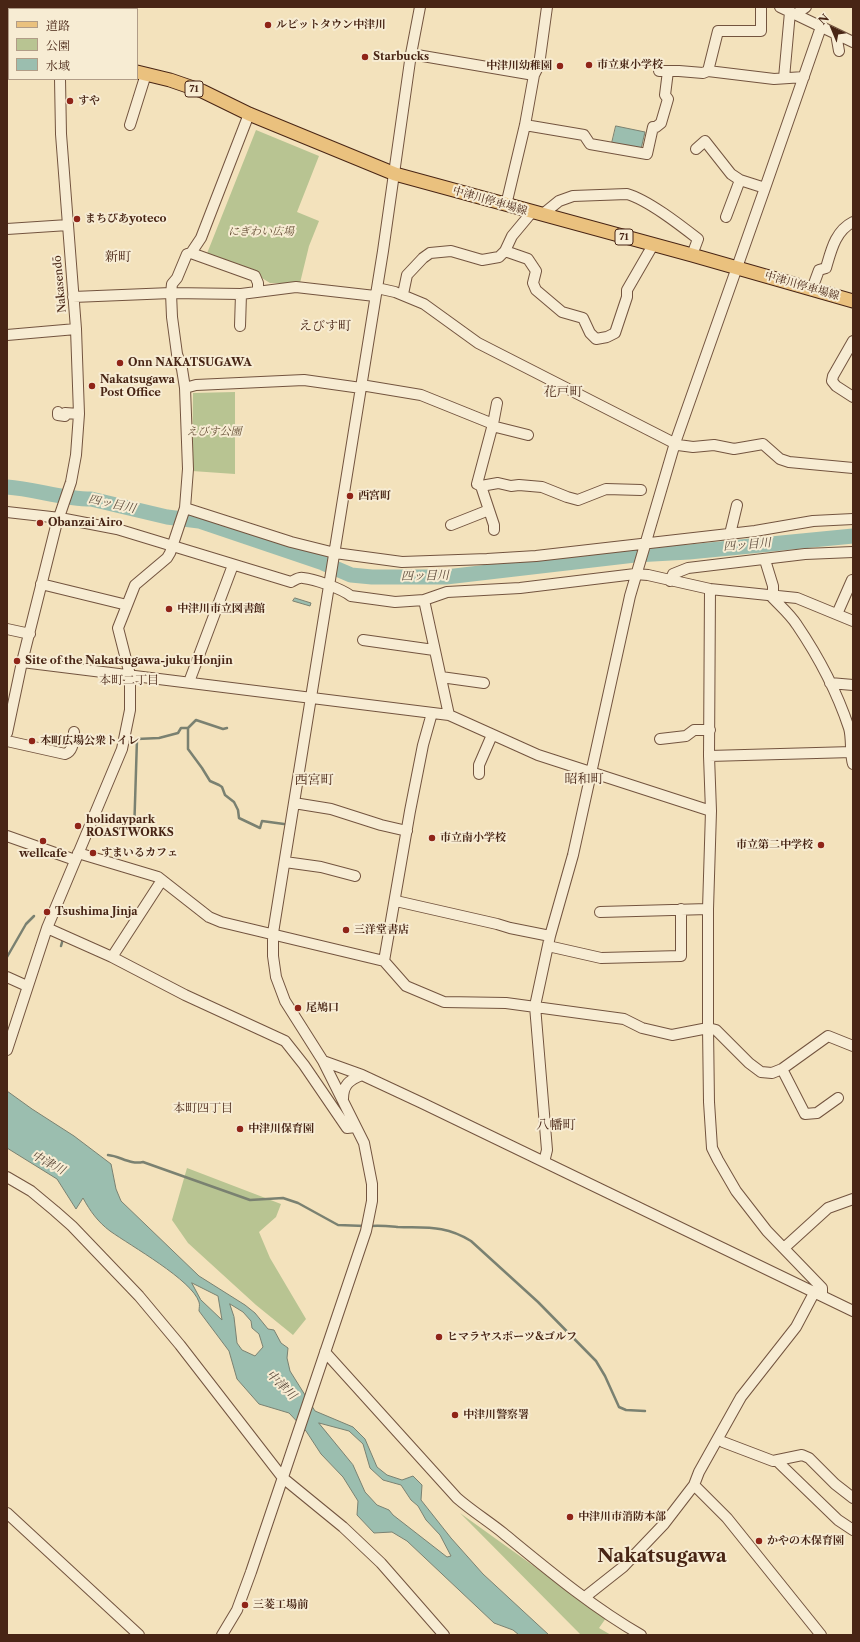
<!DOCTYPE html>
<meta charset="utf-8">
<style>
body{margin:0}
#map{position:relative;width:860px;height:1642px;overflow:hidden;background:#f3e2bc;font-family:"Libre Caslon Text","Noto Serif JP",serif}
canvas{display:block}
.frame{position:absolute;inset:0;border:8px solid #482515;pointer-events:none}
.legend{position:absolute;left:8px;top:8px;width:130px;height:72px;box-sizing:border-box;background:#f7ecd3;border:1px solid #b19c87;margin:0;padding:5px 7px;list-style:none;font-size:12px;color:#482515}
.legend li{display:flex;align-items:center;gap:8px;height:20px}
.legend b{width:20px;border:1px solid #b19c87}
.north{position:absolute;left:812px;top:8px;width:40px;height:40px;-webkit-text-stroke:3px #f7ecd3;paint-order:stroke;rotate:316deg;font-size:11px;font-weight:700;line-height:16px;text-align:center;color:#482515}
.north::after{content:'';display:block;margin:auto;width:14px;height:18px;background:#482515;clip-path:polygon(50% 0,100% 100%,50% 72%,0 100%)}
</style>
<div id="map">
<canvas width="860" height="1642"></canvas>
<div class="frame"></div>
<ul class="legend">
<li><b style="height:5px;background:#eac17e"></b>道路</li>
<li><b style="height:11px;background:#b8c492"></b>公園</li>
<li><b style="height:11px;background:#9bbeaf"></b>水域</li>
</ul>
<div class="north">N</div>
</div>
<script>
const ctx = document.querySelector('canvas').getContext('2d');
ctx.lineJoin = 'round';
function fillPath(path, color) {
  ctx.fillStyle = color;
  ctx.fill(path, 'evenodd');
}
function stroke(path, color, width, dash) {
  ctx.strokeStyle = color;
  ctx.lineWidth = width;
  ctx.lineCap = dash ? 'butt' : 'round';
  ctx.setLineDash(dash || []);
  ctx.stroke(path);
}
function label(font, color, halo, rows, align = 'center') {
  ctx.font = font + ' "Libre Caslon Text","Noto Serif JP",serif';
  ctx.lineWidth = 4;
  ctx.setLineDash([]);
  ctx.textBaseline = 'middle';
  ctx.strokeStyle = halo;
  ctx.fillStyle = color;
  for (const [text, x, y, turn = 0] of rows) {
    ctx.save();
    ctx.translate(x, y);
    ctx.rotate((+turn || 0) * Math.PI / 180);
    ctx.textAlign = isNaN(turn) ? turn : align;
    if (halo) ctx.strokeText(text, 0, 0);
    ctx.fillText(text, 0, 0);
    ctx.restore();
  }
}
const green = new Path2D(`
 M256,130L319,156L297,212L319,221L309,246L300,283H270L257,275L206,256Z
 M235,392V474L192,471L193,393Z
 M187,1168L281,1204L276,1217L259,1232L270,1258L306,1319L293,1335L256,1305L188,1243L172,1220Z
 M460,1513L606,1618L599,1628L611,1635H581Z`);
const water = new Path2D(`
 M616,126L645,132L641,149L612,143Z
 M295,598L311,603L310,606L293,601Z
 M7,1091L32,1109L74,1136L111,1164L116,1189L121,1201L199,1276L245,1305L255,1313L268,1329L274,1330L281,1343L288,1348L287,1358L290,1371L315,1411L353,1427L365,1439L377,1467L387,1475L402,1480L413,1476L422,1485L421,1500L451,1538L483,1574L549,1635H519L513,1630L494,1623L407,1541L392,1532L374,1533L357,1515L358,1501L343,1477L321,1454L306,1431L289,1413L259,1404L237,1379L229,1351L199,1311C199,1308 200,1305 199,1302C192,1280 131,1246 110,1231C98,1222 90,1211 83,1198L76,1209L57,1179L7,1148ZM192,1283L218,1296L222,1320L201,1300ZM230,1304L243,1312L251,1321L252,1328L259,1334L263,1347L255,1356L242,1350L237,1343L234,1317ZM319,1423L349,1431L363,1444L370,1468L383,1480L401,1485L411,1500L418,1506L426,1520L440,1535L451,1556L447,1557L393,1515L389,1510L377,1505L365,1492L353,1465Z`);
const stream = new Path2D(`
 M188,728L196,720L223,729L227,728
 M134,834L137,739L159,738L178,733L181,728H188V749L202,768L210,781L219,785L222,787L225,795L234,802L238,810L239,818L260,828L262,821L284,824
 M61,946L63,939
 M7,957L26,924L34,916
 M108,1155C120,1156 130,1165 143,1162L250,1200L283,1198L298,1203L338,1225L365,1226
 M370,1226C380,1225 388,1226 398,1227C427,1228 445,1225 471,1241L538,1302L596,1361L605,1376L619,1407L626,1410L645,1411`);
const river = new Path2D(`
 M7,487C35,489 63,499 91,499L167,517L199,521L323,563L351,575L372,577H446L635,555L689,552L853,536`);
const minor = new Path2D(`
 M53,7V9
 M780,7L853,42
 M796,14L806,7
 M836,34L839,51
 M411,54L534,75
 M659,71H679L703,73L708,71L774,79L804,77
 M708,71L718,31H761V7
 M784,78L790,12
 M130,125L146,74
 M525,125L584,135L590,144L647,154L653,127H656L661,123L668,99L665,95L668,71
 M696,149L705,141L731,174L740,180L765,188
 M506,205L525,125L534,75L539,65L547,7
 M543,214L559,201L573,196L627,194C648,200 680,225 698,239L692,255
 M726,217L740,180
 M7,229L68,225
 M505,251L528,259L536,271L533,283L536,290L562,312L583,318L590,333L596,339L607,337L615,333L627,297V290L653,245
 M191,253L255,276L258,283V291
 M377,288L395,292L424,304L478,343L678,445L693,447L714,445L734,449L763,444L780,459L789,462L853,468
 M812,289L819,270L826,268C831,251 835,231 853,222
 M403,294L407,275L423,258L430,253L451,251L482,260L499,257L505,251L512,236L532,212
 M73,297L171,293L241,294L296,287L375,296
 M240,326L241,294
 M7,335L76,329
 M853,341L833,376L832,381L836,386L853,397
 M361,385L421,395L493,424L477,484L481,486L498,483L511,486L519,485L542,487L567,497L578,500L606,489L641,490
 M185,388L196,385L304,380L361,388
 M58,412V415L65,416V413L79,414
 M493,424L497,403
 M492,426L528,435
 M481,486L494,525V530
 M185,508L291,542L335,553L402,562L487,559L536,556L755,531L813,521L853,519
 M7,512L60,518L117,529L291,582C295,580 299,577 303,578C315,579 342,589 351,596L395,602L424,600L447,592L520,588L635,574L648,575L710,589L797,598L853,621
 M451,525L489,510
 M730,534L737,505
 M765,560L773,586V595
 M670,581L673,574L688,568L805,554L853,552
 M41,584L127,605
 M710,589L709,756L711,811L708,909V1028L709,1102L712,1148L718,1160L736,1191L767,1231L822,1288V1296
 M770,595C779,605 790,614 797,625C818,656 837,692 849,728C852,737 850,757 853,764
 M424,600L449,715
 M837,614L852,580
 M7,629L30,634
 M363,640L434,650
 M22,662L449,715L538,755L711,811
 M441,677L484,683
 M189,682L233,565
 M830,683L853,685
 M7,733L22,662L56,526L71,482L76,455L79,414L76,329L61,134L60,79
 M660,739L686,736L694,730H710
 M7,741L65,754C74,751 73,740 74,732
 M709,756L852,752
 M479,774V765L492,735
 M294,803L331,809L381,825L407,831
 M7,836L75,860
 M78,853L158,877L209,917L221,922L384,961L406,986L444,1002L506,1003L624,1019L642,1028L672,1035L708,1028L716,1030L749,1063L761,1072L772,1073L782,1069L828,1036L853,1046
 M285,862L321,867L355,876
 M396,901L497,924L510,928L550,936
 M600,912L708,909
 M47,928L112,957L185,995L285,1041L304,1065L347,1128L356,1127
 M548,946L601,958L681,956V909
 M112,957L162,880
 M384,961L410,811L423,745L432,713
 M7,977L27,986
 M7,1050L47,928L122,749L130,710V675L118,628L135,585L167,558L170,553L185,508L188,469L185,388L182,369L177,354L172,317L171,293L172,284L177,278L187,254L191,253L201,238L249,114
 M323,1061L362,1075L422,1103L853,1311
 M782,1069L805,1114L817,1113L838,1098
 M343,1099C343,1085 349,1080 362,1075
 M544,1162L547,1150L535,1006L550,936L573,855L630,596L675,443L765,188L821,27
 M7,1177L31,1191L55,1211L72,1226L139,1296L180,1345L283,1478L343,1527L381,1563L444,1635
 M784,1248L828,1208L853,1199
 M325,1352L457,1498C472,1511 488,1521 503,1533C547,1569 592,1607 641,1635
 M723,1442L773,1461L802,1455L809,1458L835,1484L853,1498
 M777,1461L838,1520L853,1530
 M694,1485L727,1518L821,1635
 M7,1513L139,1635
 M585,1597L623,1567L664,1524L694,1485L699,1472L741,1397L796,1327L814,1293
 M222,1635L237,1610L251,1572L366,1231L372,1201V1184L364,1143L323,1061L285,1001L276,977L273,956V933L383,251L411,54L420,7`);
const major = new Path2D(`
 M7,70H9
 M137,72L170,80L202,91L249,114L395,174L692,255L853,301`);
const markers = [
 [268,25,4,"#8f2418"],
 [365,57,4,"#8f2418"],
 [589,65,4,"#8f2418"],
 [560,66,4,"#8f2418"],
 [70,101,4,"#8f2418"],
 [77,219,4,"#8f2418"],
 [120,363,4,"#8f2418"],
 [92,386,4,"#8f2418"],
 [350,496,4,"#8f2418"],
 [40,523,4,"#8f2418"],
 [169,609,4,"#8f2418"],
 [17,661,4,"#8f2418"],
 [32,741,4,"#8f2418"],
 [78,826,4,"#8f2418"],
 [432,838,4,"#8f2418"],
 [43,841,4,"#8f2418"],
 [821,845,4,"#8f2418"],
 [93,853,4,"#8f2418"],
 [47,912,4,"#8f2418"],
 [346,930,4,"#8f2418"],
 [298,1008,4,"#8f2418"],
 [240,1129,4,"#8f2418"],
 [439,1337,4,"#8f2418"],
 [455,1415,4,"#8f2418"],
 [570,1517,4,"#8f2418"],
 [759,1541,4,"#8f2418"],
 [245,1605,4,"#8f2418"]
];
const shields = [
 [194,89,18],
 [624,237,18]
];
const shieldNames = [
 ["71",194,89],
 ["71",624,237]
];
const poiNames = [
 ["ルビットタウン中津川",276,25],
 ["Starbucks",373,57],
 ["市立東小学校",597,65],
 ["中津川幼稚園",552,66,"right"],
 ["すや",78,101],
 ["まちぴあyoteco",85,219],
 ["Onn NAKATSUGAWA",128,363],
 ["Nakatsugawa",100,380],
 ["Post Office",100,393],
 ["西宮町",358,496],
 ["Obanzai Airo",48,523],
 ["中津川市立図書館",177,609],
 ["Site of the Nakatsugawa-juku Honjin",25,661],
 ["本町広場公衆トイレ",40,741],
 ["holidaypark",86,820],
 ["ROASTWORKS",86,833],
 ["市立南小学校",440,838],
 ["市立第二中学校",813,845,"right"],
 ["すまいるカフェ",101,853],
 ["wellcafe",43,854,"center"],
 ["Tsushima Jinja",55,912],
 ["三洋堂書店",354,930],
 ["尾鳩口",306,1008],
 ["中津川保育園",248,1129],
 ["ヒマラヤスポーツ&ゴルフ",447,1337],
 ["中津川警察署",463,1415],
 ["中津川市消防本部",578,1517],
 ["かやの木保育園",767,1541],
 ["三菱工場前",253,1605]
];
const streetNames = [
 ["中津川停車場線",490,201,16],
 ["Nakasendō",60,284,-95],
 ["中津川停車場線",802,286,16]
];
const parkNames = [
 ["にぎわい広場",261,232],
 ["えびす公園",214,432]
];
const waterNames = [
 ["四ッ目川",112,504,12],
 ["四ッ目川",747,545,-5],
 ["四ッ目川",425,576,-1],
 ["中津川",48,1163,28],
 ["中津川",281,1385,44]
];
const neighbourhoodNames = [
 ["本町二丁目",129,681],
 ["本町四丁目",203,1109]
];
const quarterNames = [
 ["新町",118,257],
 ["えびす町",325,326],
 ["花戸町",563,392],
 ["昭和町",584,779],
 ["西宮町",314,780],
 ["八幡町",556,1125]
];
const townNames = [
 ["Nakatsugawa",662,1557]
];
fillPath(green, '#b8c492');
fillPath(water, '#9bbeaf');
stroke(water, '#7a8171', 1);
stroke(stream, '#7a8171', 2.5);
stroke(river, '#9bbeaf', 15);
stroke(minor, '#73543f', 12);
stroke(major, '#482515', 15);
stroke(minor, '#f7ecd3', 10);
stroke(major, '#eac17e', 13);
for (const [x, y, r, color] of markers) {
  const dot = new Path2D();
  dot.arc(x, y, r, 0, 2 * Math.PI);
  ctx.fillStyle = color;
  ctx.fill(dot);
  stroke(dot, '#f7ecd3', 1.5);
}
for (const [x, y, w] of shields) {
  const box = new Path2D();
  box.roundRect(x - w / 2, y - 8, w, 16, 3);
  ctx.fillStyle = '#f7ecd3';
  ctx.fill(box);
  stroke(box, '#482515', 1);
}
label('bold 10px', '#482515', null, shieldNames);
label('bold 11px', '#482515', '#f7ecd3', poiNames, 'left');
label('11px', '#482515', '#f7ecd3', streetNames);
label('italic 11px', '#644d34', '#f7ecd3', parkNames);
label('italic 12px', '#5d4b3c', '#f7ecd3', waterNames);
label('12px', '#482515', '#f7ecd3', neighbourhoodNames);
label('13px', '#482515', '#f7ecd3', quarterNames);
label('bold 19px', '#482515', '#f7ecd3', townNames);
</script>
